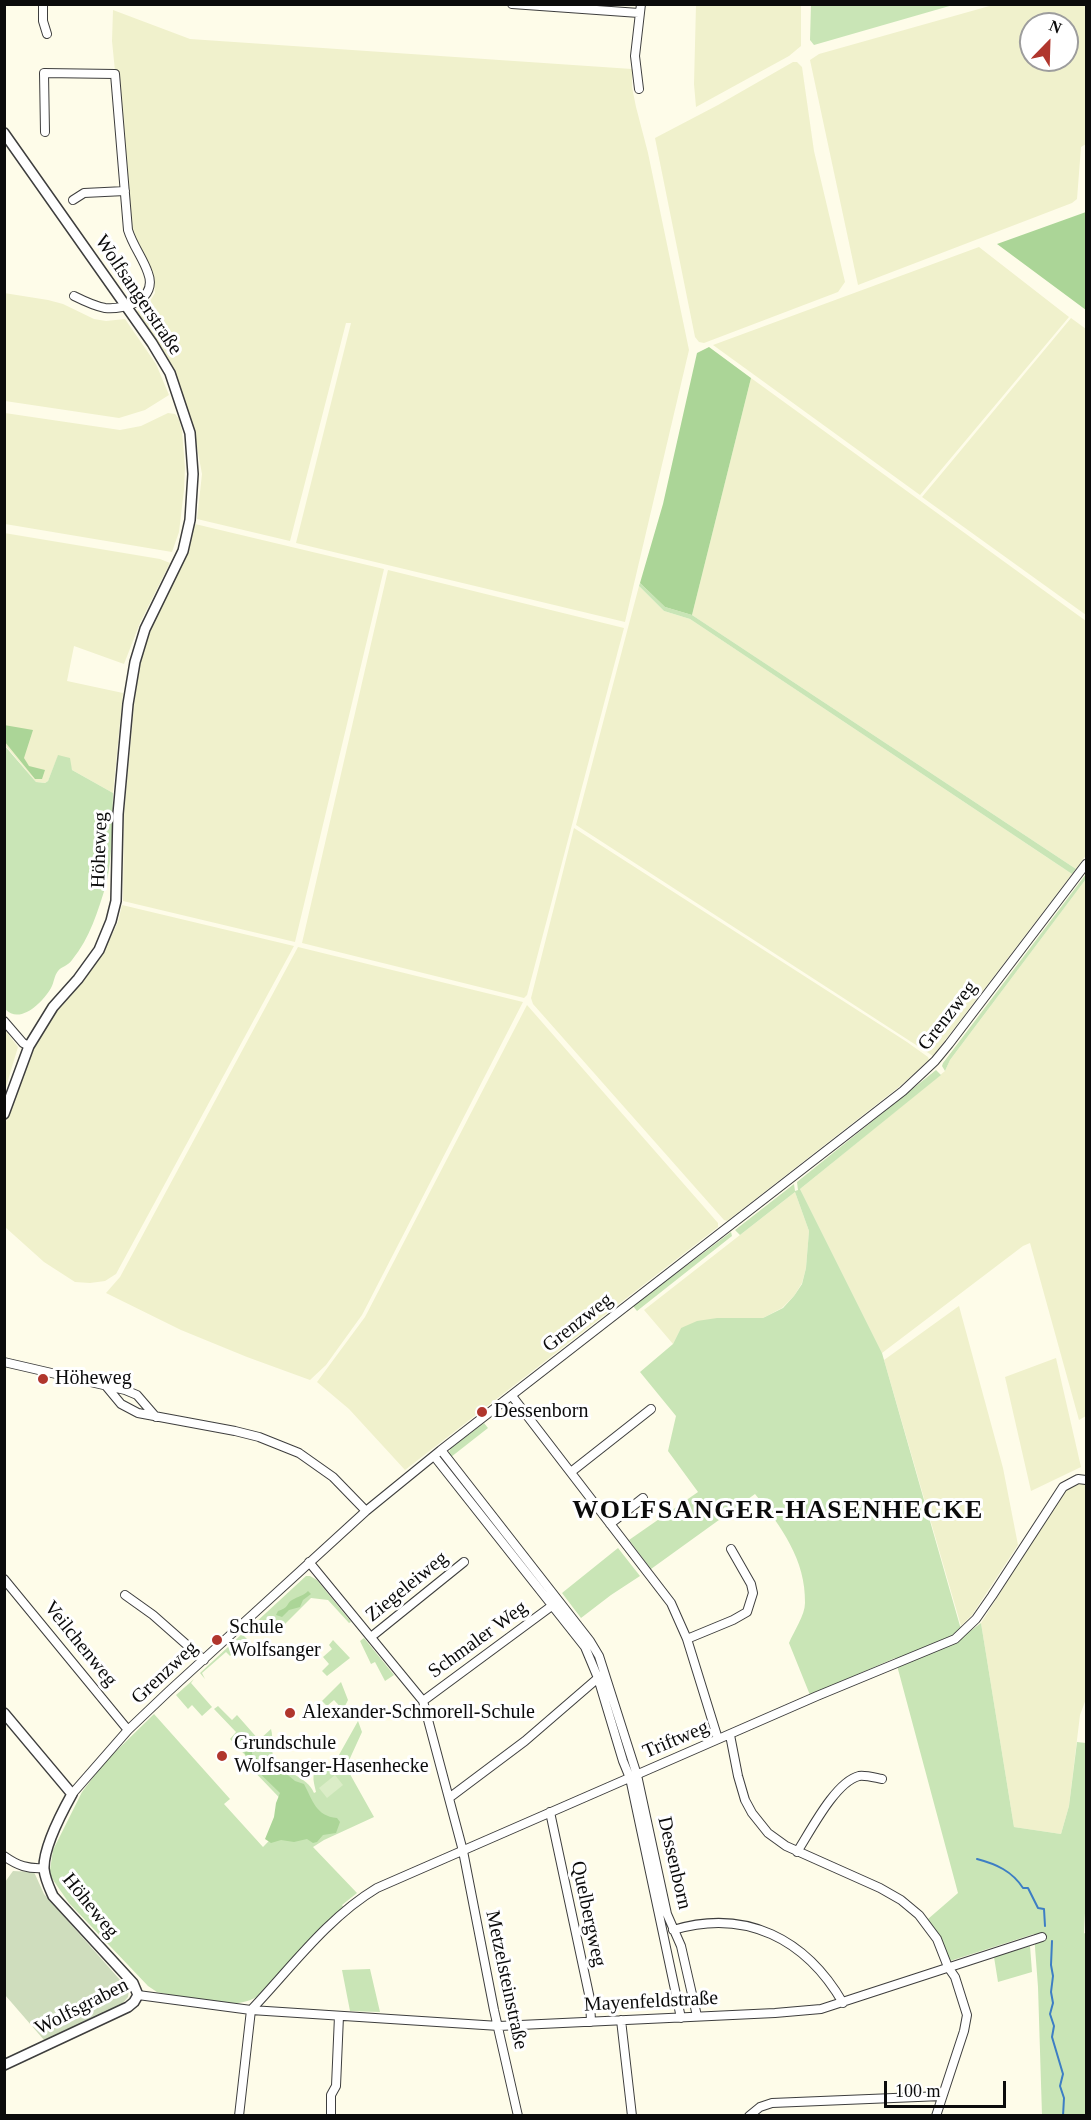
<!DOCTYPE html>
<meta charset="utf-8">
<style>
body{margin:0}
#map{position:relative;width:1091px;height:2120px;overflow:hidden;background:#fefce9;font-family:Georgia,serif}
canvas{display:block}
.frame{position:absolute;inset:0;border:6px solid #0b0b0b;pointer-events:none}
.north{position:absolute;left:1019px;top:12px;width:60px;height:60px;box-sizing:border-box;background:#fff;border:2px solid #9d9d9d;border-radius:50%;rotate:23deg;font-size:16px;font-weight:700;line-height:24px;text-align:center;color:#0b0b0b}
.north::after{content:'';display:block;margin:auto;width:21px;height:27px;background:#b0362d;clip-path:polygon(50% 0,100% 100%,50% 72%,0 100%)}
.scale{position:absolute;left:884px;top:2081px;width:122px;height:27px;box-sizing:border-box;border:3px solid #0b0b0b;border-top:0;padding-left:8px;font-size:18px;line-height:21px;white-space:nowrap;color:#0b0b0b;-webkit-text-stroke:4px #fff;paint-order:stroke}
</style>
<div id="map">
<canvas width="1091" height="2120"></canvas>
<div class="frame"></div>
<div class="north">N</div>
<div class="scale">100 m</div>
</div>
<script>
const ctx = document.querySelector('canvas').getContext('2d');
ctx.lineJoin = 'round';
function fillPath(path, color) {
  ctx.fillStyle = color;
  ctx.fill(path, 'evenodd');
}
function stroke(path, color, width, dash) {
  ctx.strokeStyle = color;
  ctx.lineWidth = width;
  ctx.lineCap = dash ? 'butt' : 'round';
  ctx.setLineDash(dash || []);
  ctx.stroke(path);
}
function label(font, color, halo, rows, align = 'center') {
  ctx.font = font + ' Georgia,serif';
  ctx.lineWidth = 6;
  ctx.setLineDash([]);
  ctx.textBaseline = 'middle';
  ctx.strokeStyle = halo;
  ctx.fillStyle = color;
  for (const [text, x, y, turn = 0] of rows) {
    ctx.save();
    ctx.translate(x, y);
    ctx.rotate((+turn || 0) * Math.PI / 180);
    ctx.textAlign = isNaN(turn) ? turn : align;
    if (halo) ctx.strokeText(text, 0, 0);
    ctx.fillText(text, 0, 0);
    ctx.restore();
  }
}
const farmland = new Path2D(`
 M696,5H801V46L789,56L696,107L694,84Z
 M993,5H1086V144L1081,147L1077,199L1072,203L858,285L810,60L819,54ZM1031,24H1067V60H1031Z
 M113,10L190,39L632,69V87L636,107L648,153L689,350L625,622L296,543L351,323H346L290,541L197,519L202,474L194,431L174,371L137,311L147,306L155,293L153,273L132,242L112,41Z
 M793,62H797L802,67L814,151L845,282L838,292L704,343L699,342L695,337L655,138L718,105Z
 M979,247L1069,317L920,495L713,345Z
 M4,293L48,300L63,304L94,319L106,321L125,319L156,364L169,395L145,410L119,418L5,401Z
 M1071,318L1086,329V615L922,497Z
 M751,378L1086,621V855L1076,869L692,615Z
 M5,413L120,430L141,426L168,413L175,414L179,419L182,431L185,468L184,490L179,532L172,552L5,524Z
 M195,524L384,569L295,942L123,901L124,814L134,705L140,664L149,631L187,553Z
 M4,533L160,559L170,563L140,623L124,664L74,646L67,681L123,693L113,793L72,770L70,764L58,756L48,781L45,783L36,782L5,745Z
 M388,570L624,628L527,995L524,998L302,943Z
 M639,586L664,611L690,619L1072,874L933,1056L576,825Z
 M574,828L907,1042L928,1057L929,1060L900,1086L727,1221L724,1220L533,1004L531,998Z
 M1086,879V1416L1079,1420L1030,1243L1023,1246L882,1353L800,1189L945,1071L950,1060Z
 M122,905L294,946L116,1274L105,1281L90,1283L75,1282L44,1262L5,1227V1125L31,1048L57,1011L82,983L104,951L118,922Z
 M298,947L523,1002L362,1315L326,1365L310,1380L247,1357L181,1330L106,1293L120,1277Z
 M527,1005L718,1223V1227L405,1470L349,1409L317,1382L365,1317Z
 M5,1030L18,1047L5,1090Z
 M795,1192L809,1231L806,1268L802,1283L794,1296L782,1308L763,1318L681,1328L673,1344L644,1310Z
 M959,1306L1003,1468L1018,1545L972,1615L961,1626L884,1360Z
 M1056,1358L1081,1467L1031,1491L1005,1377Z
 M1076,1482L1086,1485V1699L1080,1715L1069,1806L1061,1834L1014,1827L981,1623L1065,1490Z`);
const green = new Path2D(`
 M811,4H953V5L814,45L810,40Z
 M640,583L665,607L692,615L1076,869L1072,874L690,619L664,611L639,586Z
 M4,745L36,782L45,783L48,781L58,755L70,758L72,770L113,793C112,823 113,856 106,885C98,911 90,938 72,960C68,966 62,966 58,971C54,976 54,983 51,988C42,1003 20,1025 5,1009Z
 M1086,874V879L950,1060L945,1071L942,1066L943,1063Z
 M936,1070L941,1075L800,1189L882,1353L960,1626L969,1632L981,1623L1014,1827L1061,1834L1069,1806L1077,1742L1086,1743V1893L1084,1933L1086,1934V2115H1042L1038,1987L1034,1934L950,1961L941,1939L928,1919L958,1893L895,1658L810,1695L789,1643C794,1631 805,1615 805,1603C806,1560 781,1526 755,1494L651,1569L629,1540L698,1492L668,1451L676,1416L640,1372L673,1344L681,1328L697,1321L717,1318H763L783,1308L794,1296L802,1284L806,1268L809,1231L795,1192L740,1235L735,1230L794,1184L795,1191L798,1190L797,1182Z
 M731,1232L732,1236L637,1311L633,1306Z
 M484,1423L488,1428L451,1457L449,1452L451,1448Z
 M618,1548L640,1576L611,1595L581,1618L562,1593Z
 M306,1576H310L317,1580L351,1622L349,1623L328,1600L311,1598L281,1628L275,1621L272,1624L266,1623L259,1629L254,1624Z
 M242,1634L248,1640L230,1656L226,1652L202,1673L205,1679L200,1673Z
 M364,1638L394,1675L385,1681L375,1662L371,1664L360,1641Z
 M333,1640L350,1658L327,1676L322,1671L329,1664L323,1657L332,1649L329,1645Z
 M194,1679L191,1683L212,1707L202,1716L192,1705L188,1709L176,1695Z
 M341,1682L348,1700L343,1710L334,1700L327,1706L322,1701Z
 M218,1706L232,1720L237,1715L259,1740L271,1729C274,1739 270,1749 274,1758C283,1774 307,1775 314,1793L316,1792C314,1782 311,1776 317,1767L331,1765L335,1762L358,1721L362,1732L346,1767L374,1817L324,1840L313,1847L357,1893L342,1905L344,1908L261,1994C237,2013 194,1999 166,1994L157,1992L148,1986L69,1903L51,1877L50,1870L53,1850L82,1792L104,1763L154,1714L230,1799L224,1804L263,1847L295,1814L249,1766L244,1770L238,1764L246,1756L230,1739L236,1732L214,1709Z
 M1030,1946L1032,1972L998,1982L994,1957Z
 M370,1969L380,2012L350,2011L342,1970Z`);
const forest = new Path2D(`
 M1086,212V310L997,244Z
 M709,347L751,378L692,615L665,607L640,583L663,504L697,353Z
 M4,725L33,730L24,758L29,766L45,770L42,779H35L5,742Z
 M308,1591L311,1594L303,1600L300,1607L289,1610L282,1617L276,1615L278,1611C291,1607 285,1603 294,1599C299,1596 303,1596 308,1591Z
 M238,1733C248,1739 253,1742 252,1754L267,1767L276,1765L295,1781L304,1784C313,1801 316,1816 337,1818L340,1822L336,1833L323,1835L317,1842L313,1843L307,1839L294,1842L281,1840L271,1843L265,1839L274,1817L276,1803L280,1793L248,1762L244,1751L235,1739Z`);
const cemetery = new Path2D(`
 M13,1871L34,1872L44,1894L129,1990L128,1997L122,2004L44,2040L5,1995V1882Z`);
const pitch = new Path2D(`
 M335,1775L343,1785L327,1798L319,1788Z`);
const stream = new Path2D(`
 M977,1859C996,1864 1012,1871 1023,1888H1028L1038,1908L1044,1909L1045,1926
 M1052,1941L1051,1965L1053,1976L1051,1992L1053,2003L1050,2014L1054,2026L1052,2037L1063,2074L1060,2086L1064,2098L1063,2116`);
const minor = new Path2D(`
 M43,4V21L47,34
 M512,4L639,13
 M639,89L635,56L641,4
 M45,132L44,73L115,74L128,230C133,246 143,258 148,273C158,299 126,310 105,308C94,306 84,301 74,296
 M73,200L84,193L125,191
 M4,1021L23,1043L29,1046
 M4,1362L125,1390L137,1395L156,1417
 M106,1386L121,1404L138,1413L235,1431L259,1437L299,1453L333,1477L366,1511
 M512,1396L671,1603L687,1639L718,1739
 M441,1450L590,1641L599,1656L637,1775L667,1914L681,1946L697,2016
 M434,1456L585,1647L598,1678L623,1761L630,1778L681,2018
 M571,1472L651,1409
 M610,1524L643,1498
 M309,1562L423,1701L463,1851L494,2010L518,2116
 M4,1579L128,1730
 M125,1595L153,1615L204,1660
 M371,1637L464,1562
 M687,1639L733,1620L747,1612L753,1593L751,1584L731,1549
 M423,1701L553,1605
 M730,1735L738,1776L745,1800L752,1813L768,1833L786,1846L880,1888L901,1900L919,1915L937,1939L948,1967L955,1977L967,2015L964,2031L936,2116
 M72,1794L128,1730L169,1691L366,1511L441,1450L903,1091L935,1061L949,1044L1086,864
 M449,1798L525,1741L598,1678
 M550,1812L590,1999L591,2022
 M797,1852C810,1832 835,1782 859,1776C866,1775 876,1778 882,1779
 M4,1856C18,1866 28,1869 44,1868
 M673,1930C746,1908 806,1939 843,2003
 M138,1995L251,2010L499,2026L775,2013L821,2009L1042,1937
 M251,2010C290,1969 327,1918 377,1888L817,1696L955,1639L976,1619L992,1596L1063,1487L1078,1479L1086,1480
 M621,2020L632,2116
 M239,2116L251,2010
 M331,2116V2095L336,2086L339,2016
 M749,2116L760,2107L772,2103L942,2096`);
const tertiary = new Path2D(`
 M4,133L152,343L170,373L190,433L193,474L190,520L183,551L145,629L135,662L128,704L118,814L116,901L111,921L99,950L78,979L53,1007L29,1046L4,1114
 M4,1713L72,1794C62,1812 43,1848 44,1869C45,1879 49,1887 53,1896L133,1983L138,1995L134,2002L128,2007L4,2065`);
const markers = [
 [43,1379,6,"#b0362d"],
 [482,1412,6,"#b0362d"],
 [217,1640,6,"#b0362d"],
 [290,1713,6,"#b0362d"],
 [222,1756,6,"#b0362d"]
];
const streetNames = [
 ["Wolfsangerstraße",138,295,56],
 ["Höheweg",100,850,-88],
 ["Grenzweg",948,1016,-52],
 ["Grenzweg",578,1323,-38],
 ["Ziegeleiweg",407,1587,-39],
 ["Schmaler Weg",478,1640,-36],
 ["Veilchenweg",80,1644,51],
 ["Grenzweg",165,1673,-43],
 ["Triftweg",676,1740,-23],
 ["Dessenborn",674,1863,77],
 ["Höheweg",90,1906,51],
 ["Quelbergweg",588,1914,78],
 ["Metzelsteinstraße",506,1980,78],
 ["Mayenfeldstraße",651,2002,-3],
 ["Wolfsgraben",82,2007,-27]
];
const poiNames = [
 ["Höheweg",55,1379],
 ["Dessenborn",494,1412],
 ["Schule",229,1628],
 ["Wolfsanger",229,1651],
 ["Alexander-Schmorell-Schule",302,1713],
 ["Grundschule",234,1744],
 ["Wolfsanger-Hasenhecke",234,1767]
];
const districtNames = [
 ["WOLFSANGER-HASENHECKE",778,1511]
];
fillPath(farmland, '#f0f1cc');
fillPath(green, '#c9e5b6');
fillPath(forest, '#abd597');
fillPath(cemetery, '#cfddbd');
fillPath(pitch, '#dbedc7');
stroke(stream, '#3d7ec4', 2);
stroke(minor, '#3e3e3e', 10);
stroke(tertiary, '#3e3e3e', 12);
stroke(minor, '#fff', 8);
stroke(tertiary, '#fff', 9);
for (const [x, y, r, color] of markers) {
  const dot = new Path2D();
  dot.arc(x, y, r, 0, 2 * Math.PI);
  ctx.fillStyle = color;
  ctx.fill(dot);
  stroke(dot, '#fff', 2);
}
label('20px', '#0b0b0b', '#fff', streetNames);
label('20px', '#0b0b0b', '#fff', poiNames, 'left');
ctx.letterSpacing = '1.5px';
label('bold 26px', '#0b0b0b', '#fff', districtNames);
ctx.letterSpacing = '0px';
</script>
